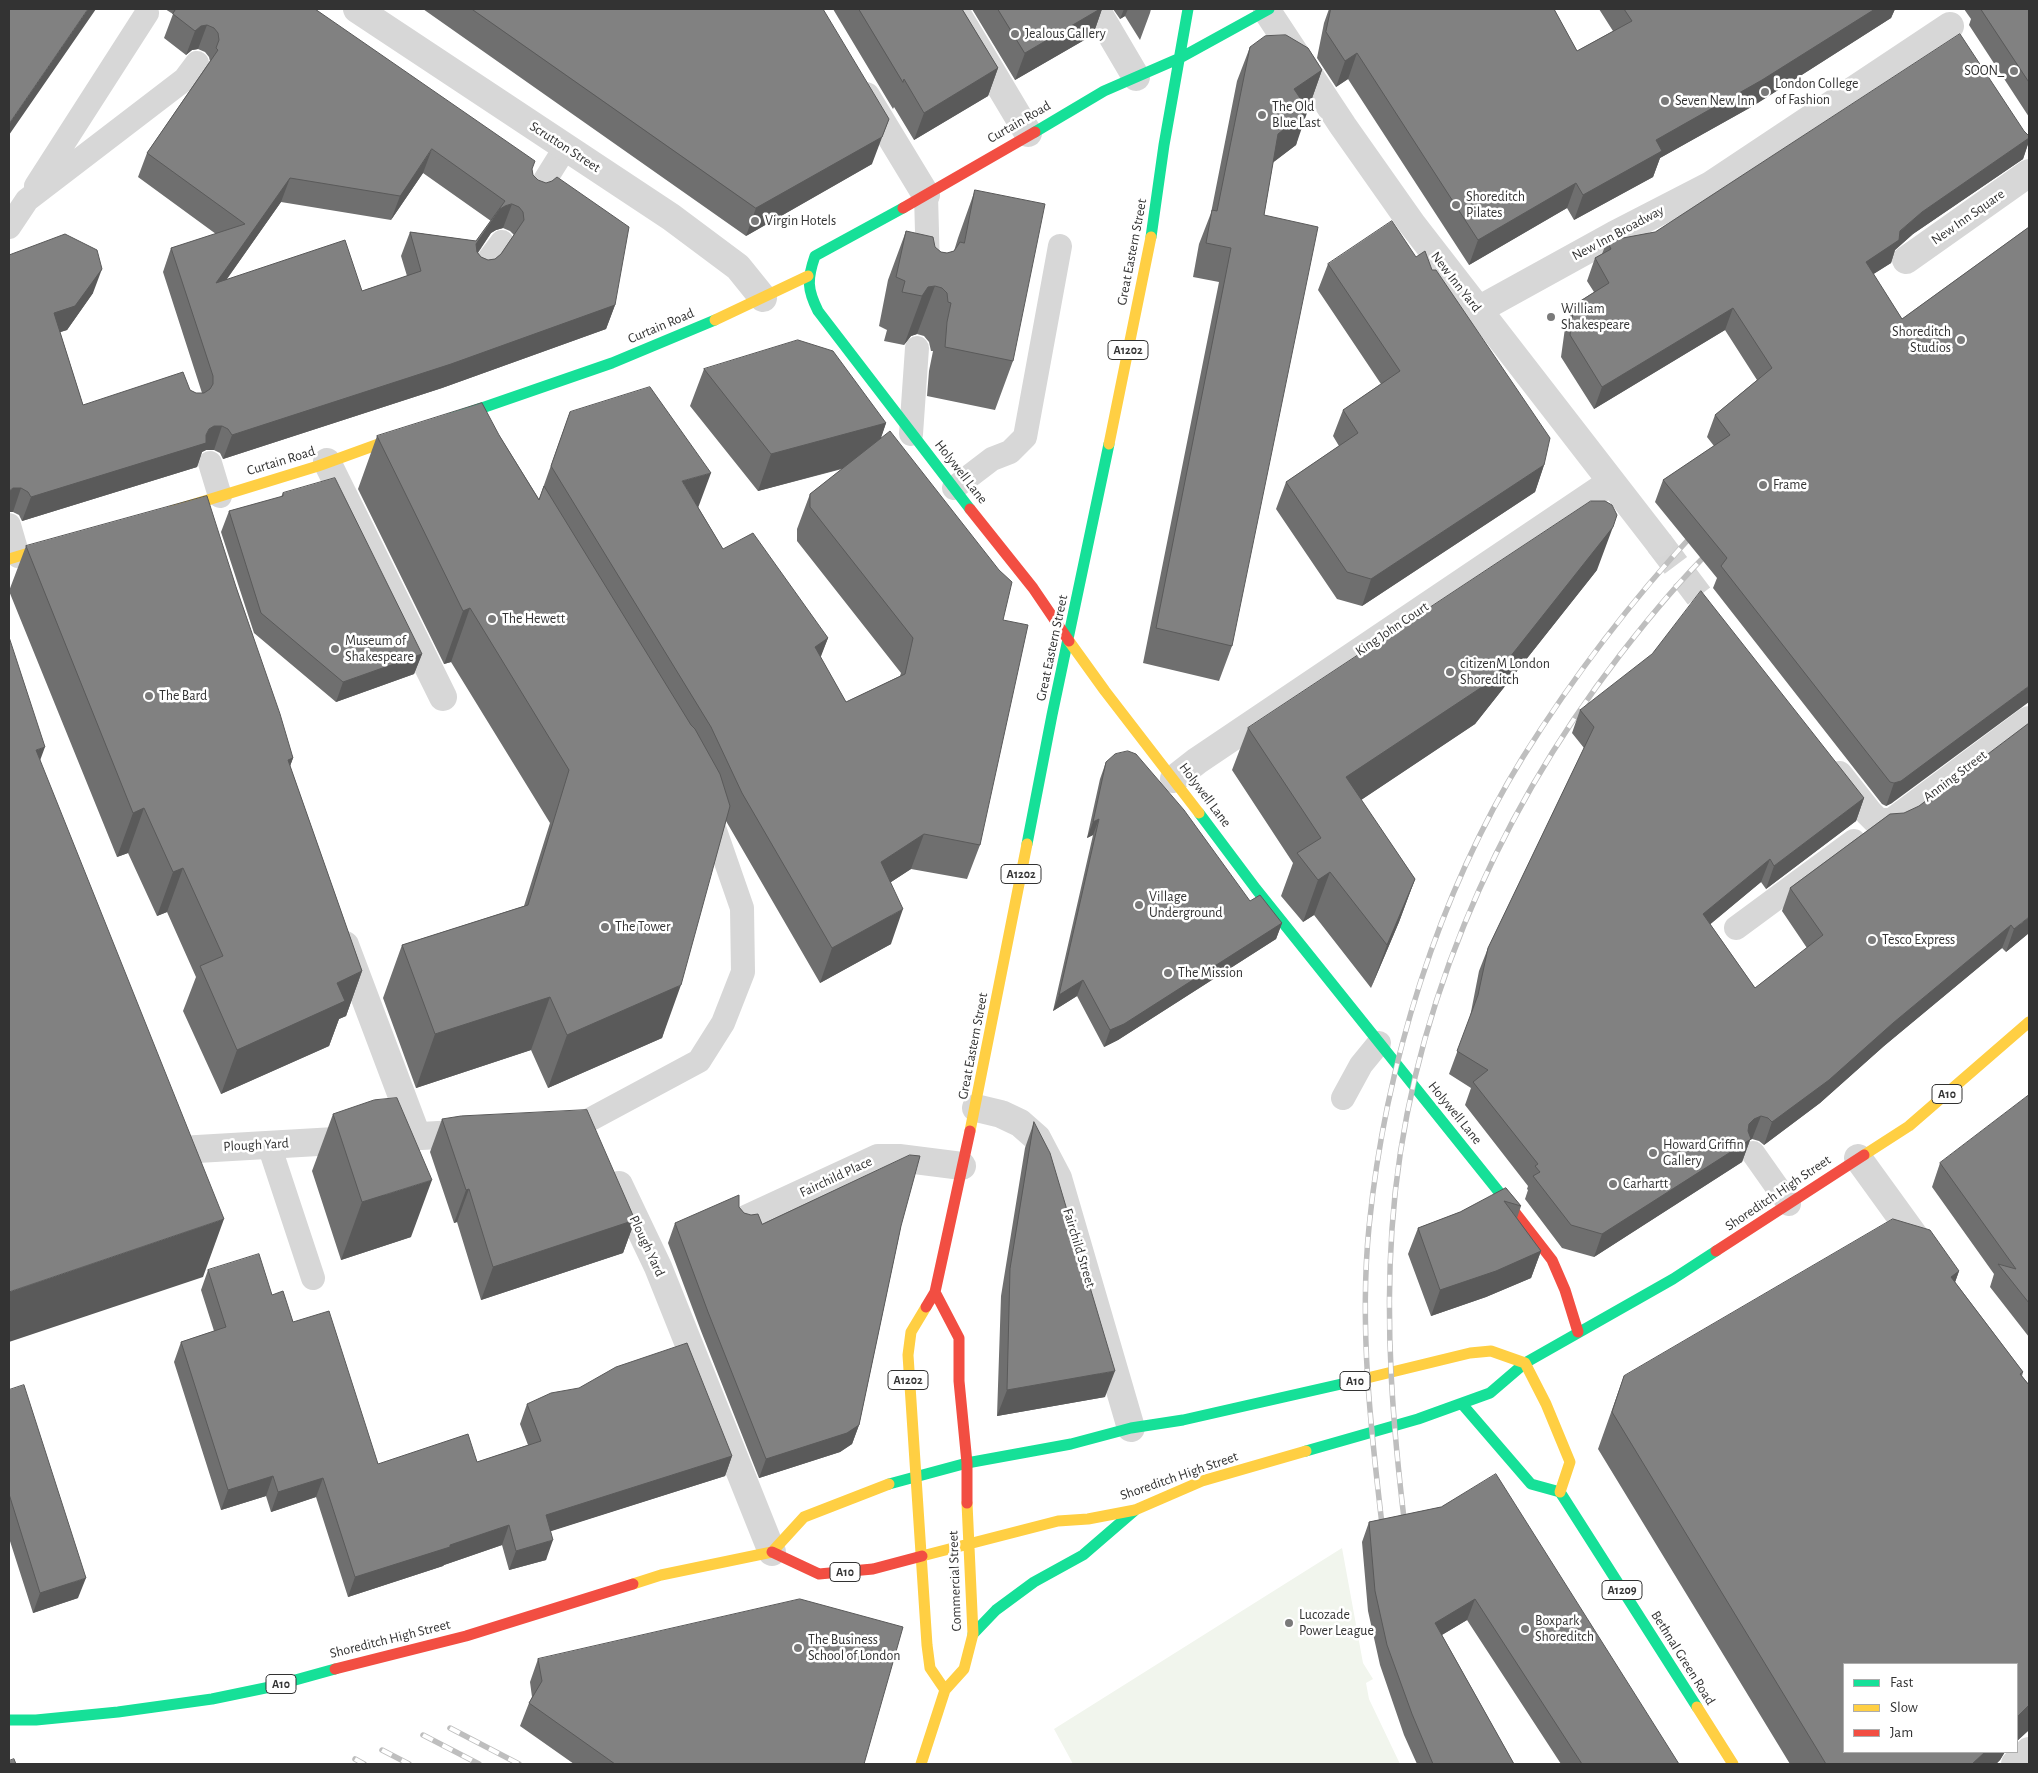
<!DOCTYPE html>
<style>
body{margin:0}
#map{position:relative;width:2038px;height:1773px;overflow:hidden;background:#fff;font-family:"Alegreya Sans",sans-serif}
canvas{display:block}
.frame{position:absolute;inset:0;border:10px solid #333;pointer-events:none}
.legend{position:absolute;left:1843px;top:1663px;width:175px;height:90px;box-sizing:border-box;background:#fff;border:1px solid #adadad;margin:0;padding:6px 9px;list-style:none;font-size:15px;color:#333}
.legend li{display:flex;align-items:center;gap:10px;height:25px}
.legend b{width:25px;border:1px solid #adadad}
</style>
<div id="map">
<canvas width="2038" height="1773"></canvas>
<div class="frame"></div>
<ul class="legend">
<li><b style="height:6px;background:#16e098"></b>Fast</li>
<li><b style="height:6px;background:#ffcf43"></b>Slow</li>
<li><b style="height:6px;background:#f24e42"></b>Jam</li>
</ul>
</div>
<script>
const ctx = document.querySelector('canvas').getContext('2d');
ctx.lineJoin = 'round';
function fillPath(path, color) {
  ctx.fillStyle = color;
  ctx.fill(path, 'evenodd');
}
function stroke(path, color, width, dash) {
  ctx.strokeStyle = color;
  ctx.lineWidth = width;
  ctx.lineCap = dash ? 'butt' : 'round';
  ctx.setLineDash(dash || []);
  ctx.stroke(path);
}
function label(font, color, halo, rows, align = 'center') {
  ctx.font = font + ' "Alegreya Sans",sans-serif';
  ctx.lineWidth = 5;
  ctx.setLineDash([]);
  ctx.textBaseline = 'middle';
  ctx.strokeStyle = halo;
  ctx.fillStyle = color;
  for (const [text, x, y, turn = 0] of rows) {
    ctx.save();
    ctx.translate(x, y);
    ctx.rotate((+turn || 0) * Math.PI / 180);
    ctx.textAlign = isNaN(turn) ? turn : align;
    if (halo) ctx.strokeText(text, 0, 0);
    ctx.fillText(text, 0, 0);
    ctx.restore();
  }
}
const green = new Path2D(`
 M1342,1548L1363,1663L1373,1679L1366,1683L1369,1699L1400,1764H1073L1054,1729Z`);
const streetTunnel = new Path2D(`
 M1659,543L1699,596`);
const lane = new Path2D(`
 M36,186L147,13
 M537,193L565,148
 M926,195L928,269
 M9,227L27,200L185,79L197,63
 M481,270L502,242
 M911,434L917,348
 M210,463L220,496
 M954,488L992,459L1010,452L1025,437L1060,246
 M9,525L18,556
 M1736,928L1854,841
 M1343,1098L1361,1065L1379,1043
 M578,1126L699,1061L723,1023L743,972L742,908L710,816
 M269,1145L313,1278
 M1753,1153L1789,1204`);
const street = new Path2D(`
 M357,9L671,217L738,267L763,298
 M954,9L1028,133
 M1096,9L1136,77
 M1267,11L1343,126L1412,224L1659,543
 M866,96L926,195
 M1906,260L2029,173
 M1478,310L1614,235L1711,185L1950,26
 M327,462L443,697
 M1839,775L1869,813L1878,822H1892L2029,720
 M1174,779L1197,761L1611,482
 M345,945L417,1136
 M976,1108L1001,1114L1020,1123L1037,1138L1058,1178L1131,1428
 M172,1130L180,1150L473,1133
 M1858,1158L1926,1252
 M619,1185L658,1267L772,1552
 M746,1219L878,1158H899L962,1166
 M2015,1764L2029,1751`);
const fast = new Path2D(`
 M1035,132L1104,91L1180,58L1269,9
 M903,208L815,256C807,279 807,289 818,311L970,509
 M1151,237L1164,145L1188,9
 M450,419L612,363L715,320
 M1199,813L1256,889L1507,1202
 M1027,844L1052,715L1109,444
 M1462,1404L1531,1484L1560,1492L1697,1707
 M1306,1451L1418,1419L1490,1393L1525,1363L1673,1279L1716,1251
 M889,1484L967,1463L1071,1444L1131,1428L1183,1420L1359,1380
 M973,1634L996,1610L1034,1582L1083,1555L1134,1511
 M9,1720H36L118,1712L212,1699L270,1687L335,1669`);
const slow = new Path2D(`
 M715,320L808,276
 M1109,444L1151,237
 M172,511L318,466L409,433
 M9,559L59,544
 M1069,641L1105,691L1199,813
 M970,1131L1027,844
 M1864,1155L1909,1126L2029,1022
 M926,1307L911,1332L908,1355L927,1645L930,1668L945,1690
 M1359,1380L1470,1353L1491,1351L1525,1363L1546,1404L1570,1462L1560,1492
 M922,1556L1058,1521L1088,1519L1135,1510L1202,1481L1306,1451
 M633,1584L661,1575L772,1552L804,1517L889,1484
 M1697,1707L1733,1764
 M921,1764L945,1690L964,1669L973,1634L967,1503`);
const jam = new Path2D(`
 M903,208L1035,132
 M970,509L1033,588L1069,641
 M1507,1202L1552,1260L1565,1290L1578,1332
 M1716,1251L1864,1155
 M935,1292L959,1338V1381L967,1463V1503
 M926,1307L935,1292L970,1131
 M772,1552L819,1574L873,1569L922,1556
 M335,1669L466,1636L633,1584`);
const rail = new Path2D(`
 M1405,1527C1393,1428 1385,1329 1392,1229C1406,1020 1494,819 1620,655C1648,619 1678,582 1711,550
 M1383,1533C1371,1432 1359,1328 1369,1227C1385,1065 1438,895 1523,757C1573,677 1632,600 1696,531
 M450,1728L519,1764
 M423,1735L479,1764
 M382,1750L409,1764
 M355,1759L364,1764`);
const wall = new Path2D(`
 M165,9H315L532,169L533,175L615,305L606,329L442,388L223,459L220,453L214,450H206L202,452L197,467L22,521L19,515L13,512L9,255L93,293L67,330L60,332L83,405L190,390L196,393H202L163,272L171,248L216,234L138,177L147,153L210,61L209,57L205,52L198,49L192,50L186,55L164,38L173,14ZM423,173L491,221L476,241L410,232L401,256L407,276L362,291L227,279L281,202L391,220ZM503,228L510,231L514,235L501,254L495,259L488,260L481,257L478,253L491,233L496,230Z
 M423,9H823L872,164L746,236Z
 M833,9H962L998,68L988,96L914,140L894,107L893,109Z
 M972,9H1102L1093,35L1015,80Z
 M1113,9H1151L1150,13L1140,40L1125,16L1120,19Z
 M1329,9H1554L1577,51L1613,31L1599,9H1895L1891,18L1753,106L1660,158L1653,177L1574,220L1567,208L1469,265L1348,79L1336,87L1317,58L1324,23Z
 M1964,9H2029V117L1969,25L1971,19Z
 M1250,47L1322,70L1310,104L1306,107L1296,145L1273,162L1264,215L1232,646L1219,681L1143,663L1219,282L1193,277L1199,244L1211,213L1237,81Z
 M2024,131L2029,136V141L2023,159L1913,234L1895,250L1891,263L1873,274L1902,319L2029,227L1892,803L1886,806L1882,804L1713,588L1717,578L1655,502L1663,480L1714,446L1707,437L1715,415L1757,380L1725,330L1594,409L1561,357L1565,328L1574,305L1594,292L1587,281L1595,258L1602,254L1607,241L1655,232Z
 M975,190L1013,361L995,410L927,396L929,371L933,351H931L929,342L924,336L917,334L911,336L904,345L884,341L887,330L879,326L888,280L906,231L941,252L947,253L954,251L958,238Z
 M1416,257L1432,270L1544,465L1535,492L1362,606L1337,599L1276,509L1286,482L1339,446L1333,436L1343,410L1381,384L1318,290L1328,264Z
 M704,369L886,423L881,438L1003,620L980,845L967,879L911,869L891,882V944L820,983L726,821L662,1038L548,1088L531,1050L416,1088L383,998L402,945L524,906L550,823L451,662L444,664L358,489L377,436L499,435L539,499L570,412L698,507L723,549L828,638L820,657L846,702L900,676L901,673L797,541V529L810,494L842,469L758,491L690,406Z
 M283,493L422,654L414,674L336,702L254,633L221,532L229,511L281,497Z
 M26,546L236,587L293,758L290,766L362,971L346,1016L339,1019L329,1046L221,1094L183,1011L196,977L167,912L157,916L128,853L117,857L9,591Z
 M1597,570L1475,724L1361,800L1415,879L1399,922L1371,988L1314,915L1303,922L1281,896L1293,863L1232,770L1248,728Z
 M1580,710L1864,798L1856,821L1766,889L1761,882L1710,924L1755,988L1807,948L1782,911L1790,888L1890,814L2029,933L2006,952L2002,948L1884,1046L1820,1103L1764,1145L1759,1141L1752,1139L1750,1140L1742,1162L1594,1257L1562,1248L1525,1199L1528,1190L1527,1189L1528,1186L1465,1105L1471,1088L1449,1074L1470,1017L1479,971L1488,948L1584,748L1572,733Z
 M1106,762L1250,901L1282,923L1276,939L1118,1040L1104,1047L1077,996L1053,1011L1093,835L1087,838L1100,779Z
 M2029,1095V1337L1990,1287L1994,1274L1932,1187L1940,1163Z
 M333,1114L411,1237L341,1260L312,1171Z
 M442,1119L635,1220L623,1253L481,1300L457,1222L454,1223L430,1152Z
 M1034,1122L1105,1397L997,1416L1001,1296L1025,1148Z
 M1506,1188L1521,1206L1517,1218L1541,1251L1531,1278L1486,1297L1431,1316L1408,1254L1418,1228L1460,1212Z
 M739,1207L744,1213L762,1224L901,1226L859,1425L852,1444L840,1452L759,1478L701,1331L668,1243L675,1223Z
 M208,1270L272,1295L293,1322L378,1464L477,1462L528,1445L520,1424L527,1404L732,1456L725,1476L550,1531L546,1560L509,1570L502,1545L444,1565L443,1566L348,1597L316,1497L271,1512L266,1496L221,1510L174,1362L181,1342L214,1331L201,1290Z
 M1959,1271L1955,1282L2023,1372L2022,1376L2029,1385V1730L2004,1753L2000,1760L1996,1764H1790L1598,1449L1624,1376Z
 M9,1390L78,1598L33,1613L9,1538Z
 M1441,1507L1679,1764H1561L1467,1620L1442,1635L1514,1764H1417L1404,1735L1380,1665L1368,1611L1362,1542L1369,1522Z
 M538,1659L864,1764H574L520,1726L529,1703L532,1697L530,1682Z`);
const shadedWall = new Path2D(`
 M88,9H96L9,135V124Z
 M1100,9H1102L1093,35L1015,80L1025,53Z
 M1124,9H1128L1125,16L1120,19Z
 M1875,9H1895L1891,18L1753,106L1660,158L1653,177L1574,220L1583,195L1656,140Z
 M207,25L198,49L192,50L186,55L195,31L201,26Z
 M1357,53L1348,79L1336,87L1345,61Z
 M998,68L988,96L914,140L924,113Z
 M1322,70L1310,104L1281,124L1294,89Z
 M1308,110L1296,145L1266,168L1278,134Z
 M889,119L872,164L746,236L756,208Z
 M2029,138V141L2023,159L1913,234L1895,250L1891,263L1858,284L1866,262L1922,212Z
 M432,149L423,173L391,220L400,196Z
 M290,178L281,202L207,307L216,283Z
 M1576,183L1567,208L1469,265L1478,240Z
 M512,204L503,228L496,230L491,233L467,268L476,244L500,209L505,206Z
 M102,269L93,293L67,330L45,337L54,313Z
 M935,286L917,334L911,336L904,345L922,296L928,287Z
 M615,305L606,329L442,388L223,459L232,435Z
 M1733,308L1725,330L1594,409L1602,387Z
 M886,423L873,460L758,491L771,454Z
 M214,426H222L214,450H206L202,452L197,467L22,521L31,497L206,435L209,429Z
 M1544,465L1535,492L1362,606L1371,579Z
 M711,473L698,508L682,481Z
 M13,488H21L13,512H9V491Z
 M1613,527L1597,570L1475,724L1331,820L1346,777Z
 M470,608L451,662L444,664L463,611Z
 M828,638L815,672V647Z
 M422,654L414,674L336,702L343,682Z
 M2029,686V702L1892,803L1886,806L1894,783Z
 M45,747L24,804L36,750Z
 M293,758L277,802L288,760Z
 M1864,798L1856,821L1766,889L1774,866Z
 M144,808L128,853L117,857L133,813Z
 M1099,819L1093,835L1087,838L1093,822Z
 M924,834L911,869L868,897L881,862Z
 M1770,859L1761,882L1695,937L1703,914Z
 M183,868L167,912L157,916L173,872Z
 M1330,872L1314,915L1303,922L1318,880Z
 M1415,879L1399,922L1371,988L1387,945Z
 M903,909L891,944L820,983L832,948Z
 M2029,917V933L2006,952L2014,929Z
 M1282,923L1276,939L1118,1040L1104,1047L1110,1030Z
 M2011,925L2002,948L1884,1046L1820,1103L1764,1145L1772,1122L1893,1023Z
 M362,971L346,1016L339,1019L329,1046L221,1094L237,1050L337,983Z
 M1083,980L1077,996L1053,1011L1059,995Z
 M681,985L662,1038L548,1088L567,1035Z
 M550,997L531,1050L416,1088L435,1034Z
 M1761,1116L1752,1139L1750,1140L1742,1162L1594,1257L1602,1234L1749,1124L1754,1119Z
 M432,1180L411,1237L341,1260L362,1202Z
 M469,1189L457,1222L454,1223L466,1190Z
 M224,1219L203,1277L9,1342V1292Z
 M635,1220L623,1253L481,1300L493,1267Z
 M1541,1251L1531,1278L1486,1297L1431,1316L1440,1290Z
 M1959,1271L1946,1308L1951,1277Z
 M1115,1371L1105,1397L997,1416L1007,1390Z
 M859,1425L852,1444L840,1452L759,1478L766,1459Z
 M732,1456L725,1476L539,1535L546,1515Z
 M273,1476L266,1496L221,1510L228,1490Z
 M323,1478L316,1497L271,1512L278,1492Z
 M509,1525L502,1545L444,1565L443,1566L348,1597L355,1577Z
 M553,1540L546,1560L509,1570L516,1551Z
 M86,1578L78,1598L33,1613L40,1593Z
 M1475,1599L1467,1620L1428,1643L1435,1623Z
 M2029,1705V1730L2017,1741V1717Z
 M1985,1752H2005L2000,1760L1996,1764H1972Z`);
const building = new Path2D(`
 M9,9H88L9,124Z
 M176,9H315L535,161L532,169L533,175L538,180L546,183L552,181L557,177L629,227L615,305L451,364L232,435L228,429L222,426H214L209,429L206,435V443L31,497L28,492L21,488H13L9,491V255L65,234L97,250L102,269L75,306L54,313L83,405L183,372L190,390L196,393H204L210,389L213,384V376L171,248L245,224L147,153L218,50L216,48L219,40L218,33L214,28L207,25L201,26L195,31L173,14ZM432,149L505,201L476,241L410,232L421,271L362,291L345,240L216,283L290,178L400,196ZM512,204L519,207L523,212L524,220L501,254L495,259L488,260L481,257L477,252L476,244L500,209L505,206Z
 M472,9H823L889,119L882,137L756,208Z
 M859,9H962L998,68L924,113L904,79L903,82Z
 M998,9H1100L1025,53Z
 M1331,9H1554L1577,51L1632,21L1624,9H1875L1762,80L1656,140L1662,151L1583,195L1576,183L1478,240L1357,53L1345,61L1326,32Z
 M1981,9H2029V82Z
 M1960,34L2024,131L2029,136V138L1922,212L1900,231L1899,240L1866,262L1902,319L2029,227V686L1901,781L1894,783L1890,782L1721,566L1727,558L1663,480L1730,435L1715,415L1772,368L1733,308L1602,387L1570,335L1574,305L1609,283L1595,258L1611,249L1607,241L1655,232Z
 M1286,35L1308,48L1322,70L1294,89L1308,110L1278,134L1264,215L1318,227L1232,646L1156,628L1231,248L1206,243L1212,210L1217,211L1250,47L1265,36Z
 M975,190L1045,204L1013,361L945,347L947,322L951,303L948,302L947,293L942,288L935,286L928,287L922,296L902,292L905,281L896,277L906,231L933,237L935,247L941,252L947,253L954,251L960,242L964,243Z
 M1392,221L1416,257L1425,251L1432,270H1436L1550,438L1544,465L1371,579L1347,572L1286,482L1358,433L1343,410L1400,371L1328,264Z
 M798,340L833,351L886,423L771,454L704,369Z
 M650,387L711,473L682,481L723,549L753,533L828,638L815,647L846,702L905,674L913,638L810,507V494L890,431L999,570L1012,582L1003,620L1028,625L980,845L924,834L881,862L903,909L832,948L742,793L711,727L551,466L570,412Z
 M482,403L499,435L539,500L544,486L691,725L695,729L720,774L730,806L681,985L567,1035L550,997L435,1034L402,945L528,905L569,770L470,608L463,611L377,436Z
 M335,478L422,654L343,682L261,613L229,511L283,496V493Z
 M207,496L236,587L280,714L293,758L288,760L362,971L337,983L345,1001L237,1050L200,966L223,956L183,868L173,872L144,808L133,813L26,546Z
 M1591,501H1605L1612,505L1617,515L1613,527L1491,681L1346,777L1415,879L1387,945L1330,872L1318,880L1297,853L1321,838L1248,728Z
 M1701,591L1864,798L1774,866L1770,859L1703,914L1755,988L1823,935L1790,888L1890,814L1904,813L1919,806L2029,723V917L2014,929L2011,925L1893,1023L1829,1080L1772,1122L1768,1118L1761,1116L1754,1119L1749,1124L1748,1131L1751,1139L1602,1234L1571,1225L1533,1176L1540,1172L1535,1166L1538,1164L1473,1082L1488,1070L1457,1051L1478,995L1488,948L1594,727L1580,710L1652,654Z
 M9,637L45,747L36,750L224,1219L9,1292Z
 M1128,751L1136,754L1184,810L1250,901L1260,895L1282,923L1124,1024L1110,1030L1083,980L1059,995L1099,819L1093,822L1106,762L1115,754Z
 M2029,1095V1303L1998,1264L2016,1269L1940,1163Z
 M397,1098L432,1180L362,1202L333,1114L374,1100Z
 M587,1110L635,1220L493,1267L469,1189L466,1190L442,1119L461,1116Z
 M1034,1122L1050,1153L1115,1371L1007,1390L1010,1269Z
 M910,1155L920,1156L901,1226L859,1425L847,1433L766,1459L708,1312L675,1223L739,1195V1207L744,1213L751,1215L758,1214L762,1224Z
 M1506,1188L1521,1206L1504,1201L1541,1251L1496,1271L1440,1290L1418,1228L1460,1212Z
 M1893,1219L1930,1230L1959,1271L1951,1277L2023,1372L2020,1374L2029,1385V1705L2017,1717V1664H1844V1752H1985L1972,1764H1826L1612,1412L1624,1376Z
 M259,1254L272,1295L283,1291L293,1322L329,1311L378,1464L468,1434L477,1462L541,1441L527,1404L551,1393L579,1388L616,1367L687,1343L732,1456L546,1515L553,1540L516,1551L509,1525L450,1545V1547L355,1577L323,1478L278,1492L273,1476L228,1490L181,1342L226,1327L208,1270Z
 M24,1385L86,1578L40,1593L9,1494V1390Z
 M1496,1474L1679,1764H1582L1475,1599L1435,1623L1514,1764H1433L1412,1714L1387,1645L1375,1591L1369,1522L1441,1507Z
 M800,1599L903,1627L864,1764H615L529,1703L542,1681L538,1659Z
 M14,1759L16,1764H9V1761Z`);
const markers = [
 [1015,34,5,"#7a7a7a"],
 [2014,71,5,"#7a7a7a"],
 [1765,92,5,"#7a7a7a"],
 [1665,101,5,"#7a7a7a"],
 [1262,115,5,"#7a7a7a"],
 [1456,205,5,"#7a7a7a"],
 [755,221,5,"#7a7a7a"],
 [1551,317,5,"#7a7a7a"],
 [1961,340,5,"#7a7a7a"],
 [1763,485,5,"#7a7a7a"],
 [492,619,5,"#7a7a7a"],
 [335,649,5,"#7a7a7a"],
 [1450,672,5,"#7a7a7a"],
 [149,696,5,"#7a7a7a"],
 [1139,905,5,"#7a7a7a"],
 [605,927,5,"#7a7a7a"],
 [1872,940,5,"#7a7a7a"],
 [1168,973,5,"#7a7a7a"],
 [1653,1153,5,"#7a7a7a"],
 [1613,1184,5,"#7a7a7a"],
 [1289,1623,5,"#7a7a7a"],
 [1525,1629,5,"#7a7a7a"],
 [798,1648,5,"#7a7a7a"]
];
const shields = [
 [1128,350,40],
 [1021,874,40],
 [1947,1094,30],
 [908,1380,40],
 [1355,1381,30],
 [845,1572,30],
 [1622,1590,40],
 [281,1684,30]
];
const shieldNames = [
 ["A1202",1128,350],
 ["A1202",1021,874],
 ["A10",1947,1094],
 ["A1202",908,1380],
 ["A10",1355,1381],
 ["A10",845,1572],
 ["A1209",1622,1590],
 ["A10",281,1684]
];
const poiNames = [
 ["Jealous Gallery",1025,34],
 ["SOON_",2004,71,"right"],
 ["London College",1775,84],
 ["of Fashion",1775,100],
 ["Seven New Inn",1675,101],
 ["The Old",1272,107],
 ["Blue Last",1272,123],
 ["Shoreditch",1466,197],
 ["Pilates",1466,213],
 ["Virgin Hotels",765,221],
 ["William",1561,309],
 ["Shakespeare",1561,325],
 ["Shoreditch",1951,332,"right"],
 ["Studios",1951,348,"right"],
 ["Frame",1773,485],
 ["The Hewett",502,619],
 ["Museum of",345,641],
 ["Shakespeare",345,657],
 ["citizenM London",1460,664],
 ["Shoreditch",1460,680],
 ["The Bard",159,696],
 ["Village",1149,897],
 ["Underground",1149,913],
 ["The Tower",615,927],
 ["Tesco Express",1882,940],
 ["The Mission",1178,973],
 ["Howard Griffin",1663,1145],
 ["Gallery",1663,1161],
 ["Carhartt",1623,1184],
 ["Lucozade",1299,1615],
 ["Power League",1299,1631],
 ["Boxpark",1535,1621],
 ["Shoreditch",1535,1637],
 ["The Business",808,1640],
 ["School of London",808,1656]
];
const streetNames = [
 ["Curtain Road",1019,122,-30],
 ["Scrutton Street",565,147,33],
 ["New Inn Square",1968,217,-35],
 ["New Inn Broadway",1618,233,-28],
 ["Great Eastern Street",1132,252,-79],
 ["New Inn Yard",1456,282,52],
 ["Curtain Road",661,326,-23],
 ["Curtain Road",281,461,-17],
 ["Holywell Lane",961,472,52],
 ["King John Court",1392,629,-34],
 ["Great Eastern Street",1052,648,-78],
 ["Anning Street",1955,776,-37],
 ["Holywell Lane",1205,795,53],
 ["Great Eastern Street",973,1046,-79],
 ["Holywell Lane",1455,1113,51],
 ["Plough Yard",256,1145,-3],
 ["Fairchild Place",836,1177,-25],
 ["Shoreditch High Street",1778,1193,-34],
 ["Plough Yard",647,1246,65],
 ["Fairchild Street",1079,1248,73],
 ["Shoreditch High Street",1179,1476,-19],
 ["Commercial Street",955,1581,-92],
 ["Shoreditch High Street",390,1639,-14],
 ["Bethnal Green Road",1683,1658,58]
];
fillPath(green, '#f1f5ed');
stroke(streetTunnel, '#d6d6d6', 28, [28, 14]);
stroke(lane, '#d7d7d7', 24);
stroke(street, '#d7d7d7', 28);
stroke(fast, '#16e098', 11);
stroke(slow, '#ffcf43', 11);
stroke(jam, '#f24e42', 11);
stroke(rail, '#bebebe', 5.5);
stroke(rail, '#fff', 4, [11]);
fillPath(wall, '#6f6f6f');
fillPath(shadedWall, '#5a5a5a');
fillPath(building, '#818181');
stroke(building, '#5a5a5a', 1);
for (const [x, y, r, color] of markers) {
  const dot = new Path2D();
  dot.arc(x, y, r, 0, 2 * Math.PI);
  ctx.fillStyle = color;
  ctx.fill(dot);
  stroke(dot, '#fff', 2);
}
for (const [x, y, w] of shields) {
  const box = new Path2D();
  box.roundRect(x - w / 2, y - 9.5, w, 19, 4);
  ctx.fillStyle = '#fff';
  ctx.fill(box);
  stroke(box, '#333', 1);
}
label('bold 12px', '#333', null, shieldNames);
label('14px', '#333', '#fff', poiNames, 'left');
label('14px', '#333', '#fff', streetNames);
</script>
